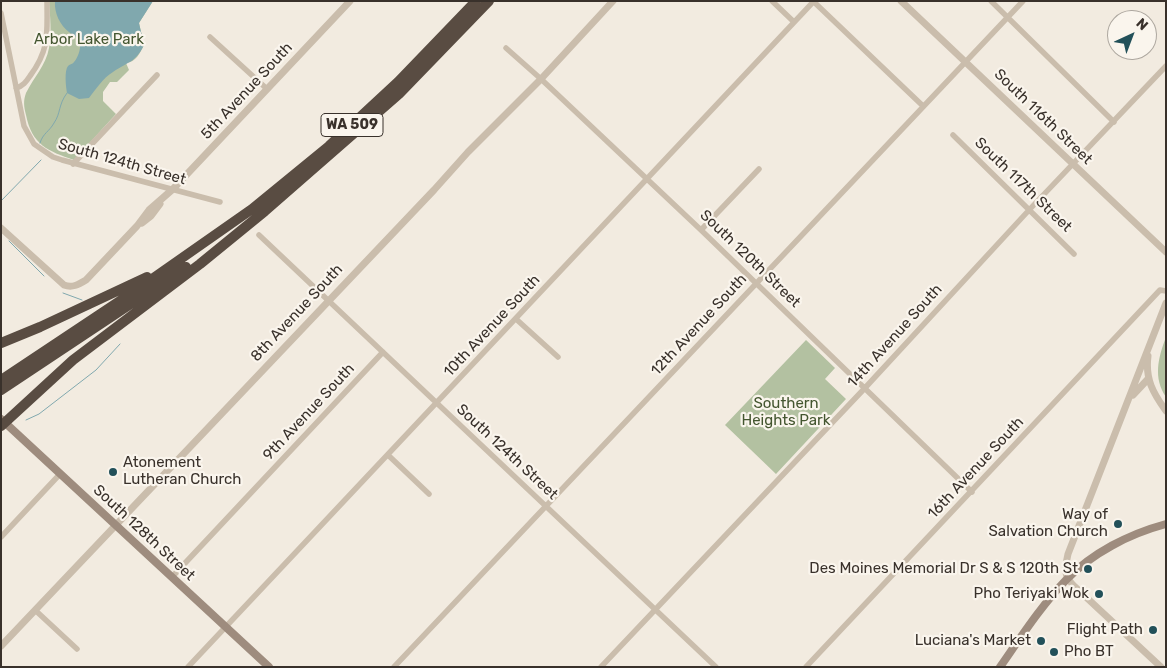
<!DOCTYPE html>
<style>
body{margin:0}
#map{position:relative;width:1167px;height:668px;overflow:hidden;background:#f2ebe0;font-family:Rubik,sans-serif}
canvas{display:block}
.frame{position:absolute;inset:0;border:2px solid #39312b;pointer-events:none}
.north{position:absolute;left:1107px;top:10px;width:50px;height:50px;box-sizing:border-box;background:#faf5ed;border:1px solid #ada79f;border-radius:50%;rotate:43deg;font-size:14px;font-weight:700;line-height:20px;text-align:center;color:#39312b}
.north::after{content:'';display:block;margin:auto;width:18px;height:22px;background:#225059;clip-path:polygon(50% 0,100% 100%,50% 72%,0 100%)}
</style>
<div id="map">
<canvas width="1167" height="668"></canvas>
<div class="frame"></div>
<div class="north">N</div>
</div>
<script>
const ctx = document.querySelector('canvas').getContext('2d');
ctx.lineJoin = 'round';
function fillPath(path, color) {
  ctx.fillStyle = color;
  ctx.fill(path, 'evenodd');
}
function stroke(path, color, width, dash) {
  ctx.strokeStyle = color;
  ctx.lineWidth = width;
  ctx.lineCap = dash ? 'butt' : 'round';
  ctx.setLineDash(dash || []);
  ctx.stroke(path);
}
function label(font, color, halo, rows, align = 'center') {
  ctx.font = font + ' Rubik,sans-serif';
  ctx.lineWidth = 4.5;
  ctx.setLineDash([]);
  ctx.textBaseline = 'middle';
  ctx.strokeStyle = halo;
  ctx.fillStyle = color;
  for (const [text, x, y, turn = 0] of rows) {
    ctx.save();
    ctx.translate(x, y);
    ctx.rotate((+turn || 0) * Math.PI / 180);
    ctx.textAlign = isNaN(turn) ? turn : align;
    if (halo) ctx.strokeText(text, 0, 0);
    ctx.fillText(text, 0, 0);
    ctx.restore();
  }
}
const green = new Path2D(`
 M49,1H153L139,23L144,45C140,53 136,62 126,63L129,70L117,82H110L103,92V101L116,114L74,160C48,151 32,145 26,115C24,107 23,101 26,93C34,77 46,65 49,48C52,35 50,15 49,1Z
 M1166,337V397C1153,378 1158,358 1166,337Z
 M806,340L835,368L825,379L846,399L776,474L725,425Z`);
const water = new Path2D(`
 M55,1H153L139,23L144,45C135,63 129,61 113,72C103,78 96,89 89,98L79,99L67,93C66,87 64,71 68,66C70,64 73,64 74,62C78,58 81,48 80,43C79,38 73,35 69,32C60,25 54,13 55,1Z`);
const stream = new Path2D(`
 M40,143C43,133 49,132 54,123C61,113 58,105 67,93
 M1,201L41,160
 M9,241L44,276
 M63,293L82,300
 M26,420L39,414L96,370L120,344`);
const minor = new Path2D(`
 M772,1L794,22
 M991,1L1114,122
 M814,2L923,106
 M1,13L24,126L34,144L53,157L62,160L220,202
 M210,37L267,89
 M506,48L541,79L701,230L972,492
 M16,88C23,86 26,82 30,76C50,49 47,33 47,1
 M953,135L1074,254
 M73,164L157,75
 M701,230L759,169
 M259,235L716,667
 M516,319L558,357
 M388,455L429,494
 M1,537L60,474
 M172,577L383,352
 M35,610L77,649
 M188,667L814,1
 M394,667L1023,1
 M601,667L864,389L1030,209L1166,66
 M806,667L1160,290L1166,291`);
const tertiary = new Path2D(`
 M901,1L1166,252
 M142,223L151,216L160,204
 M1,228L64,285C72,288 78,285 86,280L137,226L149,210L173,189L350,1
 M1148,356C1145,379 1153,393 1166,411
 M1133,395L1148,379
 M1,646L434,190L468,152L541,79L613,1
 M1161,667L1073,585C1063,574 1065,568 1068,554L1166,303`);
const secondary = new Path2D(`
 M1,419L269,667
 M1000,667C1021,637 1041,606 1066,580C1092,553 1129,534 1166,524`);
const motorway = new Path2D(`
 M1,343L40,327L147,277
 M1,380L132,293L252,209L329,146L398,82L476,1
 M1,390L186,267
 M1,426L73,360L200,264L265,211L399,94L489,1`);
const markers = [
 [113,472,5,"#225059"],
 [1118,524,5,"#225059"],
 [1088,569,5,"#225059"],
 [1099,594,5,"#225059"],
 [1153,630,5,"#225059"],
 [1041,641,5,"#225059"],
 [1054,652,5,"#225059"]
];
const shields = [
 [352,125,62]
];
const shieldNames = [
 ["WA 509",352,125]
];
const parkNames = [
 ["Arbor Lake Park",89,40],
 ["Southern",786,404],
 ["Heights Park",786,421]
];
const streetNames = [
 ["5th Avenue South",247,91,-47],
 ["South 116th Street",1043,117,44],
 ["South 124th Street",122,162,16],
 ["South 117th Street",1023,185,44],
 ["South 120th Street",750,259,44],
 ["8th Avenue South",297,313,-47],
 ["12th Avenue South",699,325,-47],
 ["10th Avenue South",492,326,-47],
 ["14th Avenue South",895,336,-48],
 ["9th Avenue South",309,412,-47],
 ["South 124th Street",507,452,43],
 ["16th Avenue South",976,468,-47],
 ["South 128th Street",144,533,43]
];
const poiNames = [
 ["Atonement",123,463,"left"],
 ["Lutheran Church",123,480,"left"],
 ["Way of",1108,515],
 ["Salvation Church",1108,532],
 ["Des Moines Memorial Dr S & S 120th St",1078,569],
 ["Pho Teriyaki Wok",1089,594],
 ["Flight Path",1143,630],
 ["Luciana's Market",1031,641],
 ["Pho BT",1064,652,"left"]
];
fillPath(green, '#b3c1a1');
fillPath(water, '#80a8ae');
stroke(stream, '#80a8ae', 1);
stroke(minor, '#cabdac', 5.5);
stroke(tertiary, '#cabdac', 7);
stroke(secondary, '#9e8c7e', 8);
stroke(motorway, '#594c42', 10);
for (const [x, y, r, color] of markers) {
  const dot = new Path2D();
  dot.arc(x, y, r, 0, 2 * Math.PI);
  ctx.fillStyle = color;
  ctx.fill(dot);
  stroke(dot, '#faf5ed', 2);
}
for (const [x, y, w] of shields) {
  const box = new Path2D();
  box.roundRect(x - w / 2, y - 11.5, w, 23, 4);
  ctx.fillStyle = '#faf5ed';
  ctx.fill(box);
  stroke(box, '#39312b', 1);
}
label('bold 14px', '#39312b', null, shieldNames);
label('15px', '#445630', '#faf5ed', parkNames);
label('15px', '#39312b', '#faf5ed', streetNames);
label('15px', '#39312b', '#faf5ed', poiNames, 'right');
</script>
